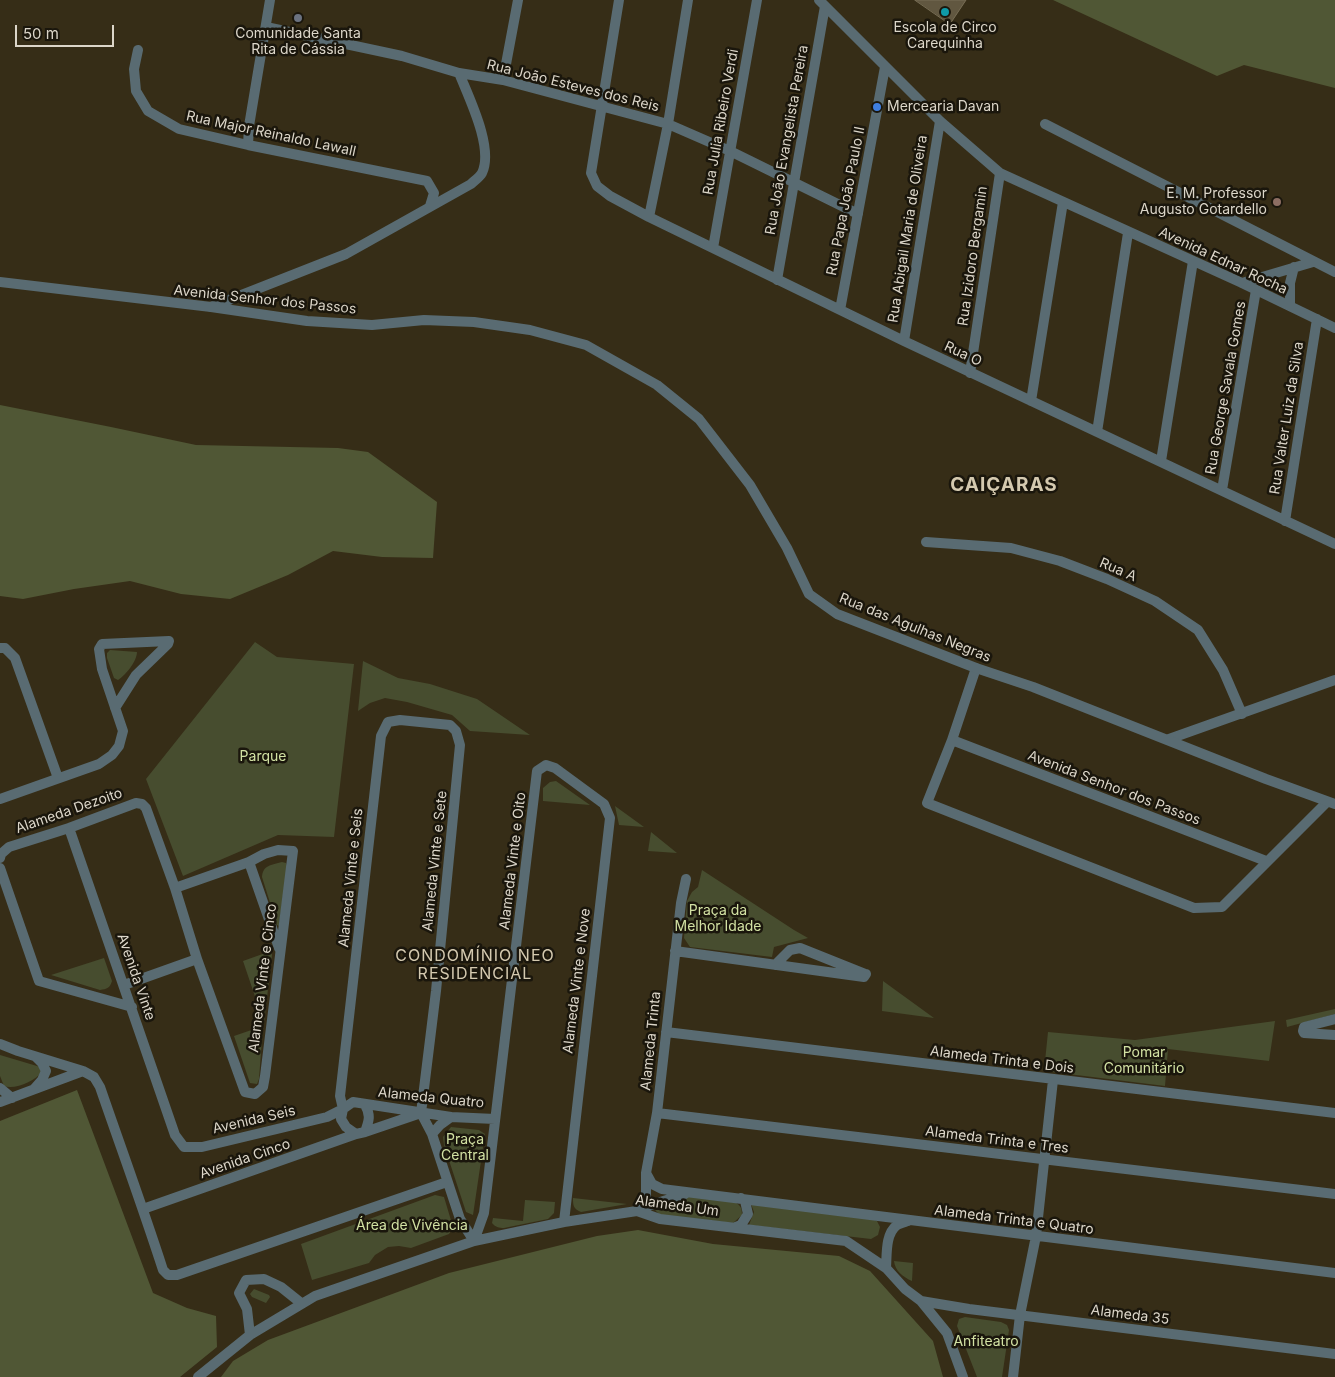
<!DOCTYPE html>
<meta charset="utf-8">
<style>
body{margin:0}
#map{position:relative;width:1335px;height:1377px;overflow:hidden;background:#362d17;font-family:Inter,sans-serif}
canvas{display:block}
.scale{position:absolute;left:15px;top:25px;width:99px;height:22px;box-sizing:border-box;border:2px solid #dcd6c9;border-top:0;padding-left:6px;font-size:15px;line-height:18px;white-space:nowrap;color:#dcd6c9;-webkit-text-stroke:4px #1a160c;paint-order:stroke}
</style>
<div id="map">
<canvas width="1335" height="1377"></canvas>
<div class="scale">50 m</div>
</div>
<script>
const ctx = document.querySelector('canvas').getContext('2d');
ctx.lineJoin = 'round';
function fillPath(path, color) {
  ctx.fillStyle = color;
  ctx.fill(path, 'evenodd');
}
function stroke(path, color, width, dash) {
  ctx.strokeStyle = color;
  ctx.lineWidth = width;
  ctx.lineCap = dash ? 'butt' : 'round';
  ctx.setLineDash(dash || []);
  ctx.stroke(path);
}
function label(font, color, halo, rows, align = 'center') {
  ctx.font = font + ' Inter,sans-serif';
  ctx.lineWidth = 5;
  ctx.setLineDash([]);
  ctx.textBaseline = 'middle';
  ctx.strokeStyle = halo;
  ctx.fillStyle = color;
  for (const [text, x, y, turn = 0] of rows) {
    ctx.save();
    ctx.translate(x, y);
    ctx.rotate((+turn || 0) * Math.PI / 180);
    ctx.textAlign = isNaN(turn) ? turn : align;
    if (halo) ctx.strokeText(text, 0, 0);
    ctx.fillText(text, 0, 0);
    ctx.restore();
  }
}
const green = new Path2D(`
 M255,642L277,657L354,664L334,837L278,835L183,876L146,779Z
 M110,650L137,652C137,661 126,675 118,680L114,678L107,658V653Z
 M363,661L398,678L430,684L477,699L530,735L470,731L452,715L407,702L385,698L370,703L358,711Z
 M556,781L590,805L543,801V788L550,782Z
 M615,806L644,827L619,825Z
 M651,832L677,853L648,851Z
 M282,862L286,863L287,866L279,926L277,925L262,877C263,865 271,865 282,862Z
 M702,870L794,930L808,938L774,947L772,957L690,947L684,938L687,901L692,892L698,887Z
 M271,951L272,955L264,1023L243,961Z
 M104,958L112,981C110,988 107,989 100,990L51,975Z
 M883,981L934,1018L882,1011Z
 M1335,1009V1014L1287,1027L1286,1020Z
 M1275,1021L1269,1061L1168,1049L1165,1086L1044,1071L1048,1032L1135,1040Z
 M263,1026L259,1079L257,1084L250,1083L234,1036Z
 M0,1055L37,1066L40,1067L42,1072C35,1081 15,1090 4,1086L0,1076Z
 M451,1127L479,1130L485,1134L473,1215L466,1212L444,1145L443,1137Z
 M435,1195L444,1197L453,1227L449,1234L411,1248L399,1246L388,1247L375,1255L369,1263L312,1280L301,1244Z
 M686,1196L733,1201C740,1205 742,1207 742,1215L733,1223L660,1215L655,1210Z
 M573,1198L627,1204L581,1212C573,1209 573,1205 573,1198Z
 M525,1200L555,1202L554,1213L548,1219L504,1228C499,1228 495,1227 492,1223L493,1218L523,1221Z
 M751,1204L873,1219L877,1221L880,1227L878,1235L871,1239L749,1225L754,1212Z
 M894,1261L913,1263L912,1281C903,1277 895,1271 894,1261Z
 M254,1289L269,1295L270,1297L266,1303L252,1297L250,1294Z
 M965,1317L1001,1322L1007,1325L1009,1330L1002,1377H977L957,1326L959,1319Z`);
const forest = new Path2D(`
 M1053,0H1335V88L1244,65L1217,76Z
 M0,405L111,427L196,445L338,448L368,452L437,502L433,558L382,557L333,551L288,575L230,599L181,594L130,581L74,589L23,599L0,596Z
 M77,1090L153,1293L187,1308L216,1316L217,1347L180,1377H0V1121Z
 M638,1230L713,1244L839,1256L870,1271L933,1341L943,1377H221L233,1361L268,1340L449,1273L597,1236Z`);
const building = new Path2D(`
 M915,0H966L950,24Z`);
const minor = new Path2D(`
 M619,0L591,173L597,186L610,196L649,217L904,341L1335,544
 M819,0L940,121L1000,173L1242,283L1335,328
 M266,27L402,56L459,73L503,80L668,124L730,151L858,214
 M138,50L134,69L136,91L148,111L179,129L248,145L427,181L434,193L430,206
 M503,80L518,0
 M1045,124L1335,272
 M248,145L249,126L270,0
 M649,217L668,124L688,0
 M713,248L757,0
 M777,280L825,6
 M1242,283L1313,262
 M1290,306V283L1294,267
 M211,307L346,254L471,184C474,181 480,177 482,173C494,148 469,98 459,73
 M840,310L885,67
 M904,341L940,121
 M970,373L1000,173
 M1031,401L1063,202
 M1097,432L1128,233
 M1161,461L1193,261
 M1222,490L1256,290
 M1285,521L1317,319
 M926,542L1011,548L1060,561L1107,579L1155,601L1198,630L1223,670L1242,714
 M0,648H5L15,658L58,778
 M976,668L952,740L927,803L1194,908L1222,907L1327,802
 M1169,739L1335,680
 M952,740L1266,861
 M0,799L99,764L112,755L119,746L123,731L102,669L99,649L102,644L169,641L168,644L136,675L115,708
 M69,828L175,1135L184,1147H202L327,1117L343,1109L340,1096L381,736L388,722L400,720L450,725L456,731L460,745L436,991L421,1113
 M0,858L1,854L9,847L69,828L136,803L142,804L146,808L175,888L197,959L245,1092L255,1094L263,1087L265,1076L293,851L278,850L264,854L249,862L175,888
 M249,862L279,948
 M0,868L39,981L132,1007
 M675,951L864,977L866,974
 M775,965L790,950L800,948L865,974
 M124,985L197,959
 M1335,1019L1304,1027L1303,1031L1304,1033L1335,1035
 M666,1032L1335,1113
 M0,1044L18,1051L83,1071L94,1077L100,1087C121,1148 143,1208 163,1270L168,1275H177L447,1182
 M0,1088L12,1098
 M34,1089L42,1080L46,1071L42,1063L36,1057
 M0,1102L83,1071
 M365,1105C371,1115 369,1121 365,1132L356,1134L346,1127L341,1119L343,1109L353,1102L451,1117L495,1119
 M421,1113L432,1134L460,1219L474,1241
 M657,1113L1335,1194
 M365,1132L418,1114
 M432,1134L440,1125L451,1117
 M646,1173L652,1184L662,1189L1335,1273
 M646,1207V1173L657,1113L681,903L686,879
 M642,1208L685,1194
 M143,1209L356,1134
 M736,1227L741,1225L748,1214L745,1201L741,1198
 M474,1241L484,1213L537,771L546,765L555,768L604,804L610,818L564,1222
 M886,1268C887,1255 885,1234 897,1225C900,1223 905,1222 908,1221
 M921,1301L969,1309L1335,1354
 M250,1335L247,1309L239,1293L246,1280L264,1279L281,1287L301,1303
 M198,1377L250,1335L315,1296L474,1241L564,1222L637,1211L660,1219L846,1241L886,1268L905,1289L921,1301L947,1333L963,1377
 M1013,1377L1020,1315L1036,1236L1053,1080`);
const tertiary = new Path2D(`
 M0,282L211,307L307,321L372,325L424,320L474,322L530,330L586,345L657,385L699,419L750,485L787,548L809,594L837,614L976,668L1033,687L1266,779L1335,804`);
const markers = [
 [945,12,5,"#0f9aa8"],
 [298,18,5,"#6b7280"],
 [877,107,5,"#3f7fe0"],
 [1277,202,5,"#8d6e63"]
];
const poiNames = [
 ["Escola de Circo",945,28],
 ["Carequinha",945,44],
 ["Comunidade Santa",298,34],
 ["Rita de Cássia",298,50],
 ["Mercearia Davan",887,107,"left"],
 ["E. M. Professor",1267,194,"right"],
 ["Augusto Gotardello",1267,210,"right"]
];
const streetNames = [
 ["Rua João Esteves dos Reis",573,86,14],
 ["Rua Julia Ribeiro Verdi",721,122,-80],
 ["Rua Major Reinaldo Lawall",271,134,12],
 ["Rua João Evangelista Pereira",787,140,-80],
 ["Rua Papa João Paulo II",846,201,-79],
 ["Rua Abigail Maria de Oliveira",908,229,-81],
 ["Rua Izidoro Bergamin",973,256,-82],
 ["Avenida Ednar Rocha",1223,261,25],
 ["Avenida Senhor dos Passos",265,300,6],
 ["Rua O",963,354,25],
 ["Rua George Savala Gomes",1226,388,-80],
 ["Rua Valter Luiz da Silva",1287,418,-81],
 ["Rua A",1118,570,23],
 ["Rua das Agulhas Negras",915,628,22],
 ["Avenida Senhor dos Passos",1114,788,21],
 ["Alameda Dezoito",69,811,-19],
 ["Alameda Vinte e Sete",435,861,-84],
 ["Alameda Vinte e Oito",513,861,-83],
 ["Alameda Vinte e Seis",351,878,-84],
 ["Avenida Vinte",136,977,71],
 ["Alameda Vinte e Cinco",263,978,-83],
 ["Alameda Vinte e Nove",577,981,-83],
 ["Alameda Trinta",651,1041,-84],
 ["Alameda Trinta e Dois",1002,1060,7],
 ["Alameda Quatro",431,1098,6],
 ["Avenida Seis",254,1120,-13],
 ["Alameda Trinta e Tres",997,1140,7],
 ["Avenida Cinco",245,1159,-19],
 ["Alameda Um",677,1206,8],
 ["Alameda Trinta e Quatro",1014,1220,7],
 ["Alameda 35",1130,1315,7]
];
const parkNames = [
 ["Parque",263,757],
 ["Praça da",718,911],
 ["Melhor Idade",718,927],
 ["Pomar",1144,1053],
 ["Comunitário",1144,1069],
 ["Praça",465,1140],
 ["Central",465,1156],
 ["Área de Vivência",412,1226],
 ["Anfiteatro",986,1342]
];
const quarterNames = [
 ["CONDOMÍNIO NEO",475,956],
 ["RESIDENCIAL",475,974]
];
const districtNames = [
 ["CAIÇARAS",1004,485]
];
fillPath(green, '#474d2f');
fillPath(forest, '#505735');
fillPath(building, '#615740');
stroke(building, '#786e56', 1);
stroke(minor, '#596b72', 10);
stroke(tertiary, '#596b72', 10);
for (const [x, y, r, color] of markers) {
  const dot = new Path2D();
  dot.arc(x, y, r, 0, 2 * Math.PI);
  ctx.fillStyle = color;
  ctx.fill(dot);
  stroke(dot, '#1a160c', 2);
}
label('14px', '#dcd6c9', '#1a160c', poiNames);
label('14px', '#dcd6c9', '#1a160c', streetNames);
label('14px', '#d2e1a3', '#1a160c', parkNames);
ctx.letterSpacing = '1px';
label('16px', '#d4c9af', '#1a160c', quarterNames);
ctx.letterSpacing = '0px';
ctx.letterSpacing = '1px';
label('bold 19px', '#d4c9af', '#1a160c', districtNames);
ctx.letterSpacing = '0px';
</script>
